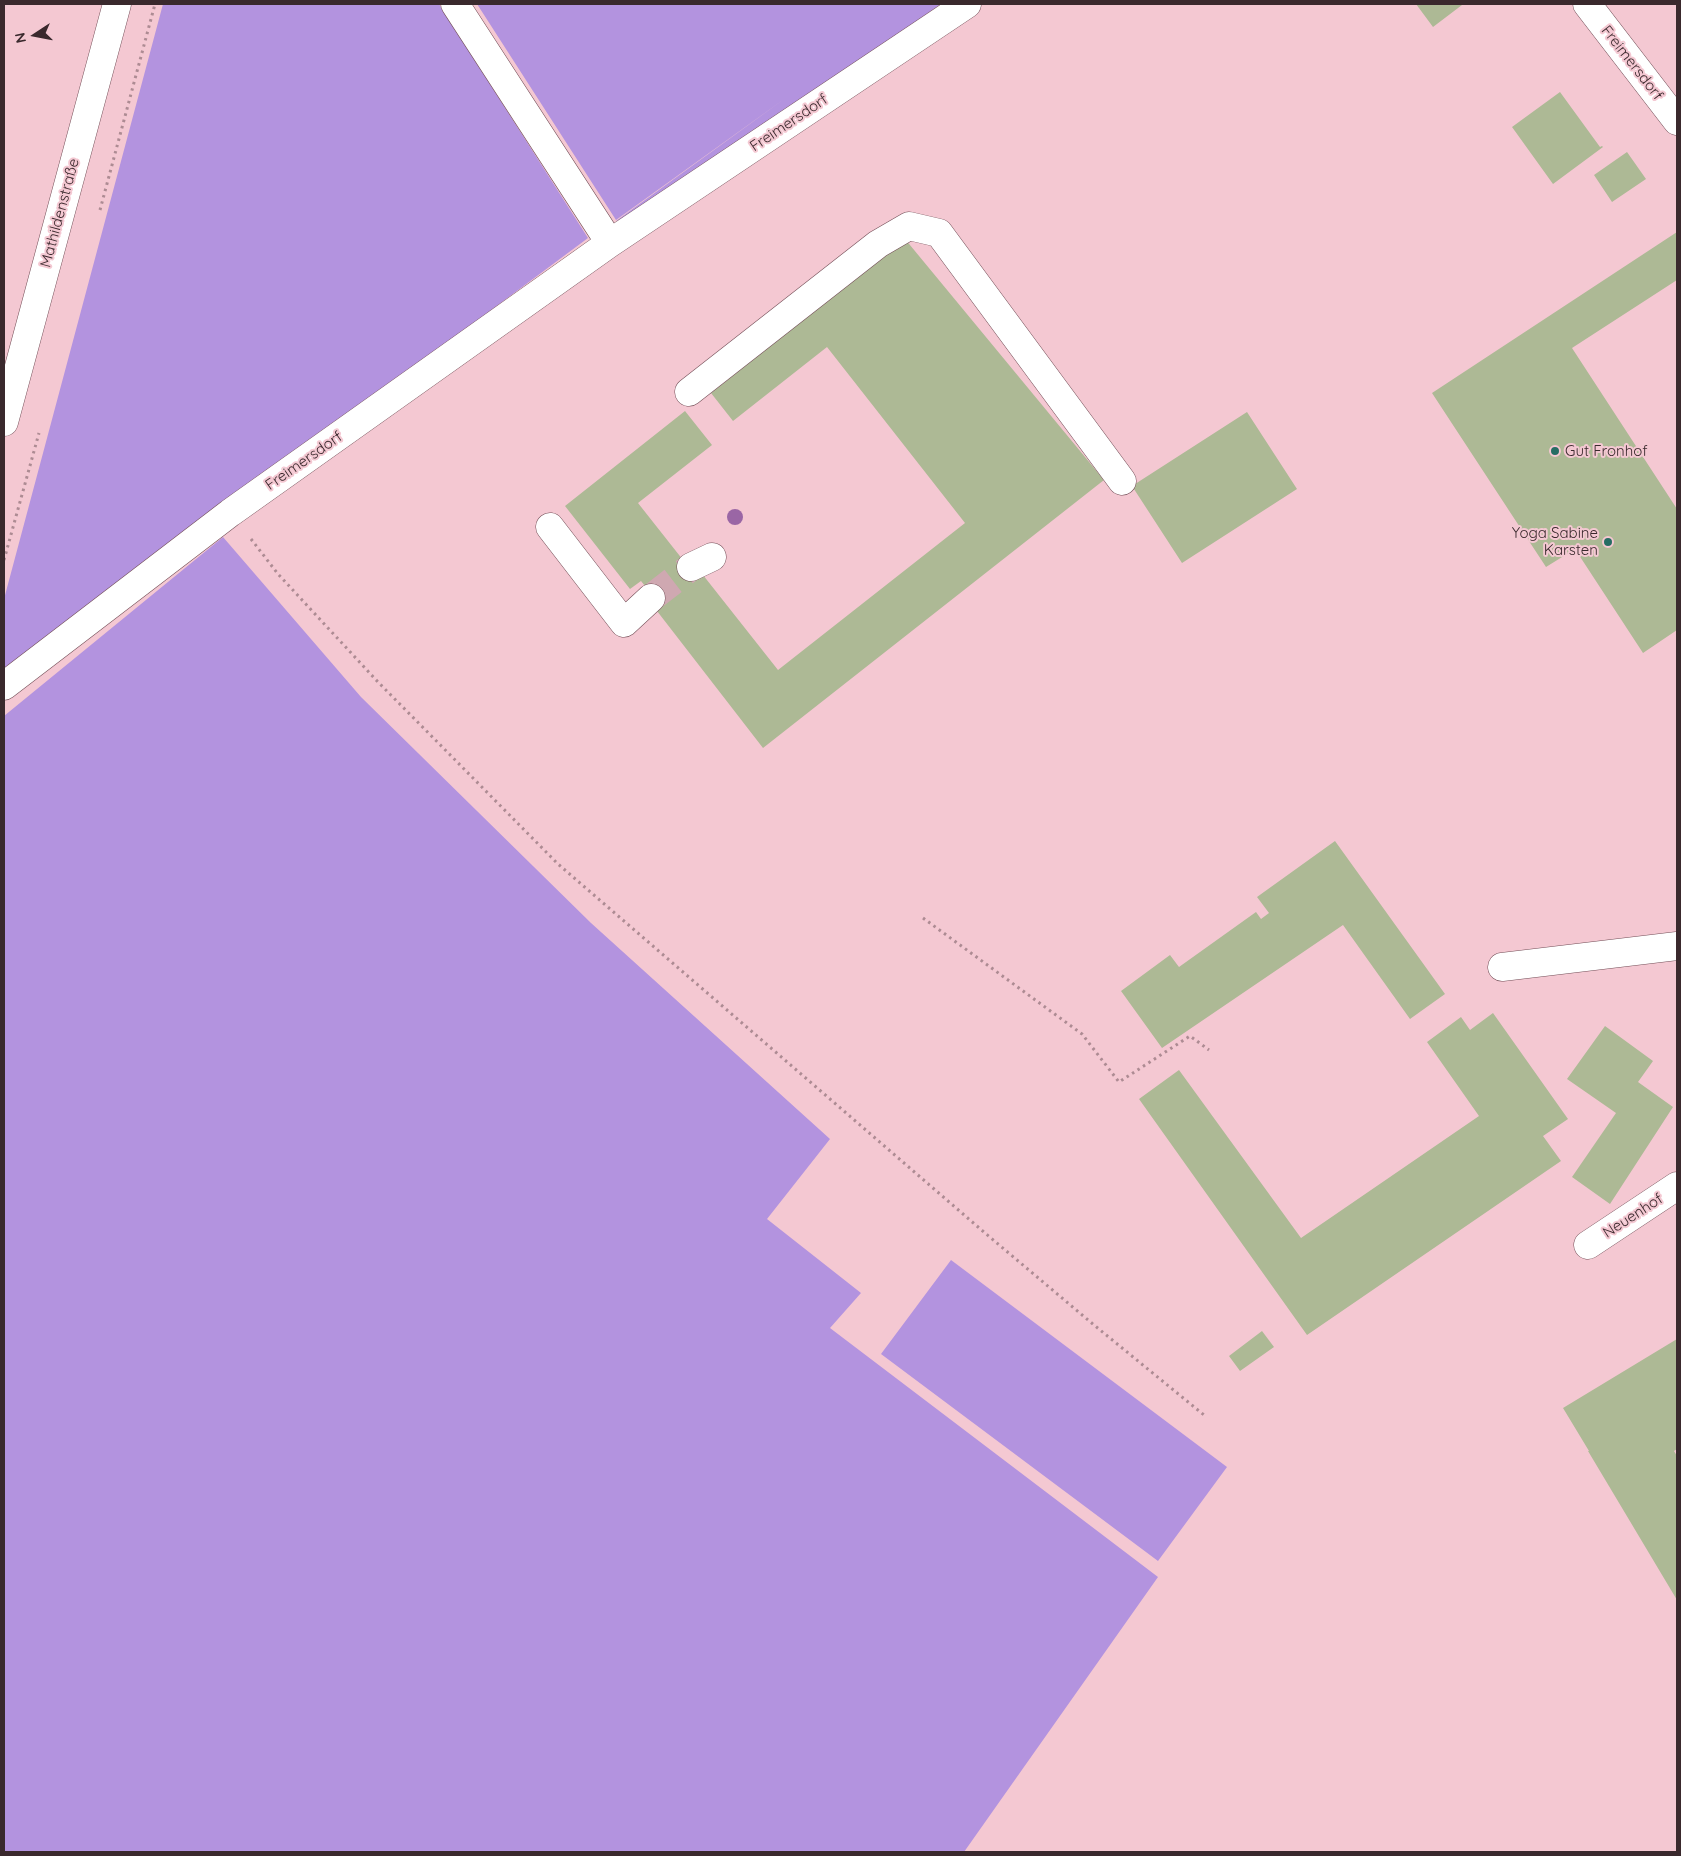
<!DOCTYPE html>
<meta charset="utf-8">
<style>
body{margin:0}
#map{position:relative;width:1681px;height:1856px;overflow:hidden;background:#f4c8d2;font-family:Quicksand,sans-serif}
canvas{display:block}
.frame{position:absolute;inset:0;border:5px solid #3a292d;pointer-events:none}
.north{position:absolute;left:10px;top:10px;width:50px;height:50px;-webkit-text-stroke:4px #f4c8d2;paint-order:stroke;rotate:259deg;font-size:14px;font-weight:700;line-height:20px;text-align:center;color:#3a292d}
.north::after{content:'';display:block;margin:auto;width:18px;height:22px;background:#3a292d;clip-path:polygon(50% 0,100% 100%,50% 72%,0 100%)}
</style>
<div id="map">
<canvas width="1681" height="1856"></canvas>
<div class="frame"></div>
<div class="north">N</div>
</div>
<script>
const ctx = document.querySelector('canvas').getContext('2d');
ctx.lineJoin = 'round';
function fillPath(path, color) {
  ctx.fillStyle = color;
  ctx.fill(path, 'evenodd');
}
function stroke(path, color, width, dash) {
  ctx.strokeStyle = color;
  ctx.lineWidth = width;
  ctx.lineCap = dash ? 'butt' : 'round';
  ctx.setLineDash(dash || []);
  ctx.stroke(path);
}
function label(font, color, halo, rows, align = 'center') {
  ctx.font = font + ' Quicksand,sans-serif';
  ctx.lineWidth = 4;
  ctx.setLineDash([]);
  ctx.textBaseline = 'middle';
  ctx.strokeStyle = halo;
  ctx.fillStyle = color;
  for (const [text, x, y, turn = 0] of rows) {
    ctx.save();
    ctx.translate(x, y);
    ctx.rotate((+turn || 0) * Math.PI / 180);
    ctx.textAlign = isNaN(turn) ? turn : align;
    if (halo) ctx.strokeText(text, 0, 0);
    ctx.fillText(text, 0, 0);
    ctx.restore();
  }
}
const green = new Path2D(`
 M163,4H439L588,238L4,673V599Z
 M477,4H941L721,158L645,215L616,221L787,97L616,220Z
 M223,537L361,697L591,923L830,1139L767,1219L861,1293L830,1328L1158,1577L964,1852H4V716Z
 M951,1260L1227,1467L1158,1561L881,1354Z`);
const building = new Path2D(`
 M1416,4H1461L1462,5L1433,27Z
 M1560,92L1600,147L1602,146L1603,147L1553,184L1512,127Z
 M1627,152L1646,179L1612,202L1594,175Z
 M1677,232V280L1572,348L1677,509V630L1643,653L1575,549L1546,567L1432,393Z
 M905,239L1104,480L763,748L657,611L662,607L641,581L630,589L565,506L685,411L712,445L638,503L698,579L703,575L778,670L965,523L827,347L733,421L711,393Z
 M1247,412L1297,489L1182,563L1132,486Z
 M1335,841L1445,994L1410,1019L1343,925L1162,1048L1121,991L1170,955L1179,967L1256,912L1261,919L1269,913L1257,897Z
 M1493,1013L1568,1119L1543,1136L1561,1161L1307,1335L1139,1099L1179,1070L1301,1238L1479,1116L1427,1042L1461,1017L1470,1030Z
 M1605,1026L1653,1061L1638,1082L1673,1107L1610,1204L1572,1177L1616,1113L1567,1079Z
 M1262,1331L1274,1347L1240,1371L1229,1356Z
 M1677,1339V1449L1674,1451L1677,1456V1600L1588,1451H1589L1563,1408Z`);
const minorTunnel = new Path2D(`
 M651,598L691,567`);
const path = new Path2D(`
 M100,210L155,4
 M251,539L278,574L378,682L558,864L985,1233L1094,1325L1204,1415
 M4,560L39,433
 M923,918L1082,1034L1119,1082L1190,1036L1209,1050`);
const minor = new Path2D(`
 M455,4L610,243
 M1587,4L1677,121
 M689,392L878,244L909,226L939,233L1122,481
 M4,422L117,4
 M550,527L624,623L651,598
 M691,567L712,557
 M4,686L230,513L610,243L967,4
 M1502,967L1677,946
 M1588,1245L1677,1186`);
const trees = [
 [735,517]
];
const markers = [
 [1555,451,5,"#266d64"],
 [1608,542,5,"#266d64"]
];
const streetNames = [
 ["Freimersdorf",1632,63,52],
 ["Freimersdorf",789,123,-34],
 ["Mathildenstraße",60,213,-75],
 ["Freimersdorf",304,461,-35],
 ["Neuenhof",1633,1216,-33]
];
const poiNames = [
 ["Gut Fronhof",1565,451],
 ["Yoga Sabine",1598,533,"right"],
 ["Karsten",1598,550,"right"]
];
fillPath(green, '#b393df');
fillPath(building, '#adb995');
stroke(minorTunnel, '#cfa8b1', 28, [28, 14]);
stroke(minor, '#734e57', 29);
stroke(path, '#ad8b93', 3, [2.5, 4]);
stroke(minor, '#fff', 28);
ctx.fillStyle = '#9a66a5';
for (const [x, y] of trees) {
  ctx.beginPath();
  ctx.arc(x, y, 8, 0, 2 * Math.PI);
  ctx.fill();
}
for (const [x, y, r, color] of markers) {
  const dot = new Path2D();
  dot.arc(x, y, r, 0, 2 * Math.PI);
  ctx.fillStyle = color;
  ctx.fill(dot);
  stroke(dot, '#f4c8d2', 2);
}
label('15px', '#3a292d', '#f4c8d2', streetNames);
label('15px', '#3a292d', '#f4c8d2', poiNames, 'left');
</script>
